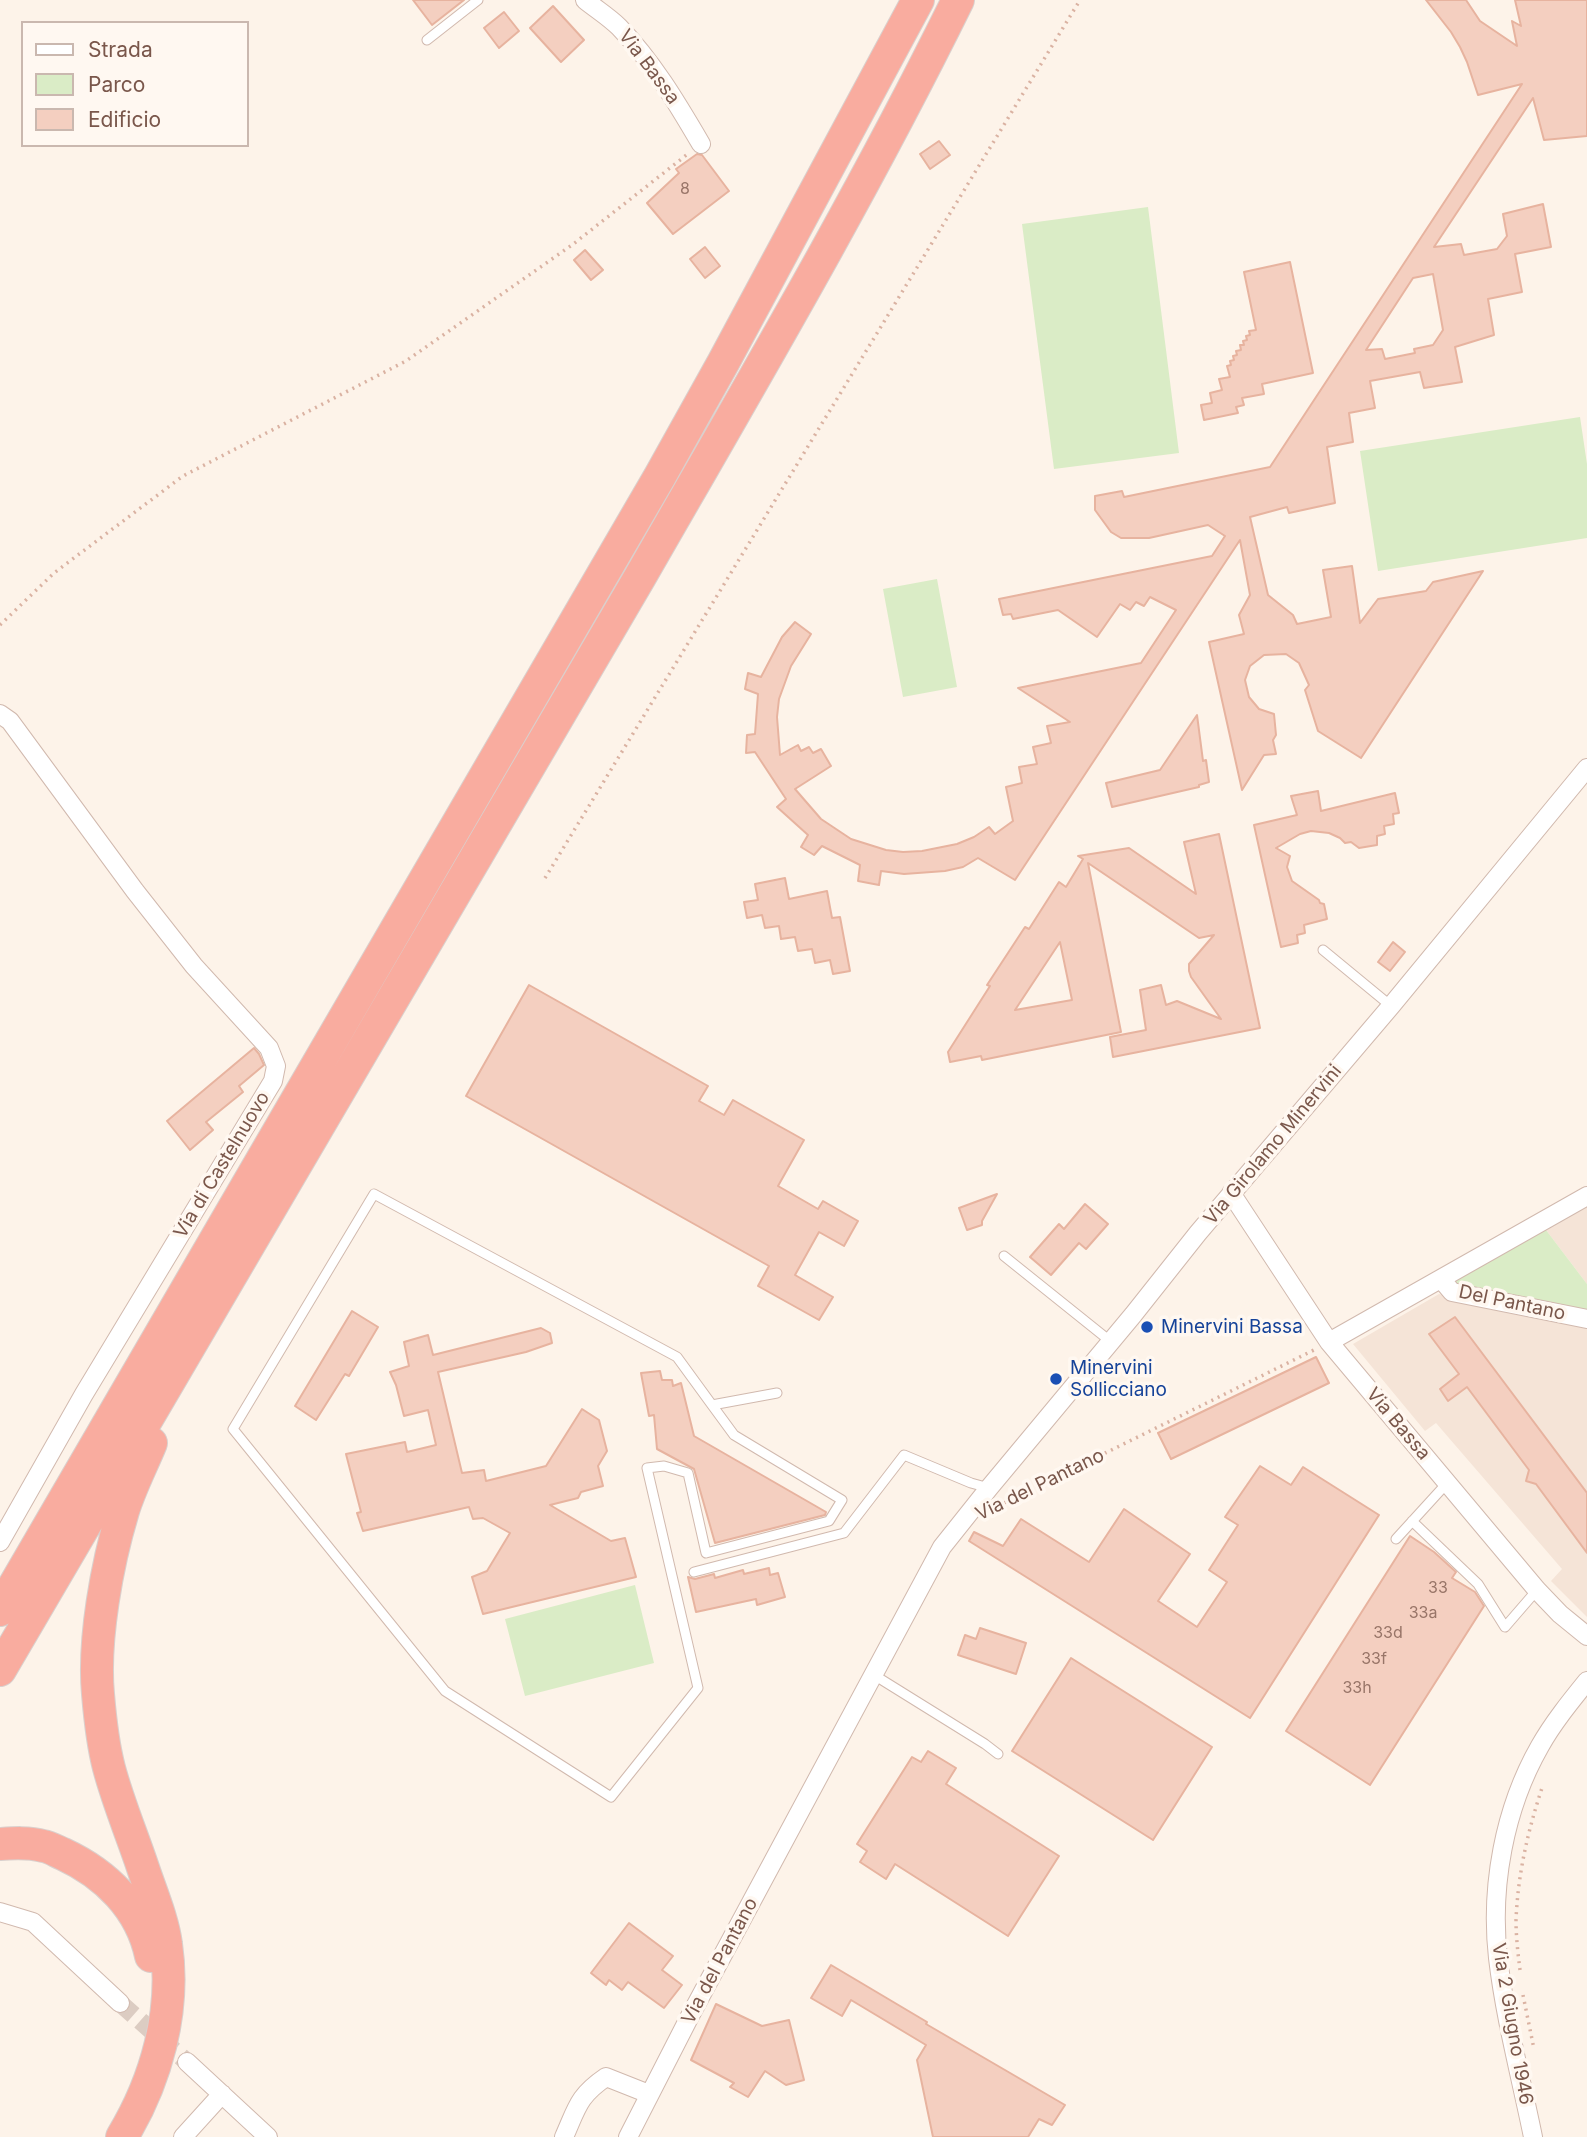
<!DOCTYPE html>
<style>
body{margin:0}
#map{position:relative;width:1587px;height:2137px;overflow:hidden;background:#fdf3e9;font-family:Inter,sans-serif}
canvas{display:block}
.legend{position:absolute;left:21px;top:21px;width:228px;height:126px;box-sizing:border-box;background:#fff8f1;border:2px solid #cab8af;margin:0;padding:9px 12px;list-style:none;font-size:21px;color:#7a574b}
.legend li{display:flex;align-items:center;gap:14px;height:35px}
.legend b{width:35px;border:2px solid #cab8af}
</style>
<div id="map">
<canvas width="1587" height="2137"></canvas>
<ul class="legend">
<li><b style="height:9px;background:#fff"></b>Strada</li>
<li><b style="height:19px;background:#daecc6"></b>Parco</li>
<li><b style="height:19px;background:#f4cfc0"></b>Edificio</li>
</ul>
</div>
<script>
const ctx = document.querySelector('canvas').getContext('2d');
ctx.lineJoin = 'round';
function fillPath(path, color) {
  ctx.fillStyle = color;
  ctx.fill(path, 'evenodd');
}
function stroke(path, color, width, dash) {
  ctx.strokeStyle = color;
  ctx.lineWidth = width;
  ctx.lineCap = dash ? 'butt' : 'round';
  ctx.setLineDash(dash || []);
  ctx.stroke(path);
}
function label(font, color, halo, rows, align = 'center') {
  ctx.font = font + ' Inter,sans-serif';
  ctx.lineWidth = 7;
  ctx.setLineDash([]);
  ctx.textBaseline = 'middle';
  ctx.strokeStyle = halo;
  ctx.fillStyle = color;
  for (const [text, x, y, turn = 0] of rows) {
    ctx.save();
    ctx.translate(x, y);
    ctx.rotate((+turn || 0) * Math.PI / 180);
    ctx.textAlign = isNaN(turn) ? turn : align;
    if (halo) ctx.strokeText(text, 0, 0);
    ctx.fillText(text, 0, 0);
    ctx.restore();
  }
}
const residential = new Path2D(`
 M1587,1204V1284L1546,1230Z
 M1439,1294L1587,1327V1617L1551,1581L1562,1569L1436,1423L1425,1431L1353,1344Z`);
const green = new Path2D(`
 M1148,207L1179,453L1054,469L1022,224Z
 M1580,417L1587,464V538L1378,571L1360,451Z
 M937,579L957,687L903,697L883,589Z
 M1539,1228L1546,1230L1587,1284V1314L1461,1290L1454,1283V1279Z
 M635,1585L654,1663L525,1696L505,1619Z`);
const building = new Path2D(`
 M413,0H464L432,25Z
 M1426,0H1466L1480,21L1517,46L1512,21L1521,26L1515,0H1587V136L1544,140L1533,98L1434,247L1461,244L1464,255L1497,249L1507,236L1503,214L1543,204L1551,247L1515,254L1522,292L1488,299L1494,335L1455,347L1462,382L1424,388L1420,372L1370,381L1375,408L1349,413L1353,442L1327,447L1335,503L1289,513L1287,507L1250,517L1268,595L1293,615L1297,624L1331,617L1323,570L1352,566L1360,623L1378,599L1426,591L1433,582L1483,571L1361,758L1318,731L1305,690L1309,685L1299,663L1286,654L1264,655L1250,666L1245,680L1249,697L1259,709L1274,714L1276,735L1273,740L1276,754L1264,755L1242,790L1209,642L1244,634L1239,615L1250,595L1240,540L1015,880L978,858L963,867L945,871L904,874L881,871L879,885L858,881L860,865L822,846L814,855L801,847L808,835L777,807L786,799L755,752L746,753L747,735L755,734L758,694L745,689L748,673L761,677L782,637L795,622L811,634L791,666L779,699L777,717L780,755L798,745L801,751L809,747L813,753L821,749L831,766L795,789L821,819L851,839L886,850L903,852L922,851L957,844L974,837L989,827L995,834L1013,821L1006,787L1022,783L1019,767L1037,764L1033,747L1051,743L1047,726L1070,722L1018,688L1141,663L1176,610L1150,597L1144,606L1136,602L1130,610L1120,604L1097,637L1058,610L1013,619L1011,614L1003,615L999,599L1212,556L1225,536L1208,525L1149,538H1121L1111,532L1095,510V496L1122,491L1124,497L1270,467L1522,84L1478,95L1467,62L1460,47L1451,32ZM1433,274L1443,330L1433,345L1414,349L1415,353L1385,359L1382,349L1366,350L1413,278Z
 M553,6L584,40L561,62L530,28Z
 M504,12L519,31L499,48L484,28Z
 M939,141L950,155L930,169L920,154Z
 M697,154L702,155L729,191L673,234L647,203L679,173L676,169Z
 M705,247L720,266L705,278L690,259Z
 M585,250L603,270L591,280L574,260Z
 M1290,262L1313,373L1262,384L1264,394L1242,398L1244,405L1236,407L1238,413L1204,420L1201,405L1212,403L1210,393L1222,390L1219,379L1230,377L1227,366L1231,365L1230,361L1234,360L1233,356L1237,355L1236,351L1241,350L1240,345H1244L1243,341L1247,340L1246,336L1250,335L1249,331L1256,330L1244,272Z
 M1197,715L1203,761L1206,760L1209,782L1199,785V787L1112,807L1106,783L1160,770Z
 M1318,791L1321,811L1395,793L1399,813L1393,814L1394,824L1384,826L1385,834L1377,836V845L1359,848L1351,842L1345,843L1340,838L1329,833L1311,831L1300,834L1276,848L1290,856L1287,867L1292,881L1319,900L1320,903L1324,904L1327,919L1304,925L1305,933L1297,935L1298,943L1281,947L1254,825L1297,815L1291,796Z
 M1219,834L1260,1028L1113,1057L1110,1037L1146,1030L1140,990L1161,985L1166,1005L1177,1001L1221,1019L1191,977L1189,971V964L1214,935L1199,938L1088,863L1121,1032L982,1060L981,1056L950,1062L948,1052L990,986L987,985L1025,927L1029,929L1059,882L1066,887L1083,859L1078,856L1129,848L1196,894L1184,842ZM1060,942L1072,1000L1015,1010Z
 M785,878L789,899L827,891L832,918L840,917L850,971L833,974L830,960L815,963L812,949L798,951L795,937L781,939L779,926L765,928L762,915L747,918L744,902L758,900L755,884Z
 M1393,942L1405,952L1390,971L1378,962Z
 M529,985L708,1086L699,1101L724,1115L733,1100L804,1140L778,1186L818,1209L823,1201L858,1221L844,1246L819,1232L795,1275L833,1297L819,1320L758,1286L769,1266L466,1096Z
 M254,1048L259,1054L264,1065L239,1086L243,1092L206,1122L213,1130L190,1150L167,1121Z
 M997,1194L982,1221V1225L967,1230L959,1208Z
 M1085,1204L1108,1224L1086,1249L1079,1243L1051,1275L1030,1257L1059,1224L1064,1229Z
 M352,1311L378,1327L349,1376L345,1374L316,1420L295,1406Z
 M1455,1317L1587,1493V1553L1536,1484L1526,1481L1529,1470L1467,1387L1448,1401L1440,1389L1459,1374L1429,1334Z
 M541,1328L550,1333L552,1343L526,1352L438,1372L462,1473L484,1470L486,1481L546,1466L582,1409L599,1420L607,1451L598,1466L603,1486L581,1492L578,1498L550,1505L611,1541L625,1538L636,1577L483,1614L472,1577L487,1571L510,1533L483,1518L473,1519L469,1507L363,1531L357,1513L361,1512L346,1454L405,1442L407,1452L436,1445L428,1410L404,1416L396,1385L390,1372L409,1366L404,1342L428,1335L433,1355Z
 M1316,1357L1329,1383L1171,1459L1158,1433Z
 M660,1371L662,1380H672L673,1386L681,1383L694,1436L826,1512L825,1515L715,1543L694,1469L657,1449L654,1415L649,1416L641,1373Z
 M1260,1466L1291,1485L1303,1467L1379,1515L1250,1718L969,1541L974,1532L1003,1546L1021,1519L1089,1562L1124,1509L1190,1554L1158,1601L1197,1627L1227,1582L1209,1570L1238,1525L1225,1517Z
 M1410,1536L1434,1552L1456,1572L1452,1578L1475,1592L1484,1606L1370,1785L1286,1731Z
 M769,1568L770,1575L778,1573L785,1597L757,1605L756,1599L696,1612L688,1577L695,1579L714,1574L715,1578L743,1570L744,1574Z
 M980,1628L1026,1643L1016,1674L958,1655L965,1635L976,1639Z
 M1071,1658L1212,1747L1153,1840L1012,1751Z
 M928,1751L956,1768L946,1784L1059,1856L1008,1936L895,1864L886,1879L860,1862L867,1851L857,1844L912,1757L921,1762Z
 M629,1923L673,1956L662,1970L682,1985L664,2008L628,1982L622,1990L609,1980L606,1985L591,1973Z
 M831,1965L927,2022L926,2024L1065,2105L1052,2125L1039,2119L1028,2137H933L917,2060L926,2045L851,2000L842,2016L811,1998Z
 M716,2004L762,2026L789,2020L804,2080L786,2085L765,2071L748,2097L730,2087L734,2083L691,2060Z`);
const streetTunnel = new Path2D(`
 M120,2003L187,2062`);
const path = new Path2D(`
 M0,625L54,573L183,476L406,361L572,245L689,153
 M545,878L1080,0
 M998,1506L1314,1350
 M1520,1970C1518,1954 1516,1937 1516,1920C1518,1873 1528,1830 1543,1785
 M1523,1995L1534,2049`);
const lane = new Path2D(`
 M427,40L478,0
 M1323,950L1391,1006
 M1004,1256L1110,1341
 M712,1405L677,1357L374,1194L233,1429L445,1691L611,1797L698,1688L647,1468L664,1466L688,1473L706,1553L829,1521L842,1500L734,1435L712,1405L777,1393
 M1412,1521L1478,1584L1505,1627L1537,1590
 M1396,1539L1448,1482
 M694,1572L844,1533L904,1455L971,1483L989,1488
 M874,1675L985,1744L998,1754`);
const street = new Path2D(`
 M585,0C596,9 609,17 619,27C652,61 677,103 701,144
 M0,714L10,721L135,891L194,966L269,1048L276,1066L273,1081L84,1394L0,1542
 M1231,1193L1329,1342L1537,1590L1560,1614L1587,1636
 M1441,1279L1452,1292L1587,1319
 M1329,1342L1587,1196
 M0,1912L33,1922L120,2003
 M187,2062L268,2137
 M183,2137L222,2094
 M564,2137C577,2108 578,2096 606,2077L649,2094
 M628,2137L690,2016L942,1547L989,1488L1133,1315L1198,1233L1391,1006L1587,768
 M1533,2137C1521,2078 1505,2018 1498,1958C1490,1887 1504,1809 1540,1746C1553,1723 1570,1702 1587,1681`);
const highway = new Path2D(`
 M0,1610L660,476L723,363L918,0
 M0,1670L640,577C749,387 861,197 958,0
 M0,1844C14,1843 29,1842 43,1846C50,1847 56,1851 63,1854C106,1874 141,1908 151,1956
 M122,2137C156,2081 176,2011 166,1944C163,1920 151,1892 143,1868C132,1835 118,1802 109,1768C103,1745 100,1718 98,1694C93,1640 107,1564 123,1511C130,1488 142,1465 151,1443`);
const markers = [
 [1147,1327,7,"#1a4fb4"],
 [1056,1379,7,"#1a4fb4"]
];
const numberNames = [
 ["8",685,189],
 ["33",1438,1588],
 ["33a",1423,1613],
 ["33d",1388,1633],
 ["33f",1374,1659],
 ["33h",1357,1688]
];
const streetNames = [
 ["Via Bassa",649,67,53],
 ["Via Girolamo Minervini",1273,1145,-50],
 ["Via di Castelnuovo",222,1165,-59],
 ["Del Pantano",1512,1303,12],
 ["Via Bassa",1398,1424,50],
 ["Via del Pantano",1040,1485,-26],
 ["Via del Pantano",720,1961,-62],
 ["Via 2 Giugno 1946",1512,2024,80]
];
const transitNames = [
 ["Minervini Bassa",1161,1327],
 ["Minervini",1070,1368],
 ["Sollicciano",1070,1390]
];
fillPath(residential, '#f5e4d7');
fillPath(green, '#daecc6');
fillPath(building, '#f4cfc0');
stroke(building, '#e7b39f', 2);
stroke(streetTunnel, '#dcccc2', 18, [18, 9]);
stroke(lane, '#d1b9ae', 11);
stroke(street, '#d1b9ae', 20);
stroke(highway, '#dad0cd', 34);
stroke(path, '#dab2a2', 3.5, [2, 5]);
stroke(lane, '#fff', 9);
stroke(street, '#fff', 18);
stroke(highway, '#f9ac9f', 32);
for (const [x, y, r, color] of markers) {
  const dot = new Path2D();
  dot.arc(x, y, r, 0, 2 * Math.PI);
  ctx.fillStyle = color;
  ctx.fill(dot);
  stroke(dot, '#fff8f1', 2.5);
}
label('16px', '#987568', null, numberNames);
label('19px', '#7a574b', '#fff8f1', streetNames);
label('19px', '#164399', '#fff8f1', transitNames, 'left');
</script>
